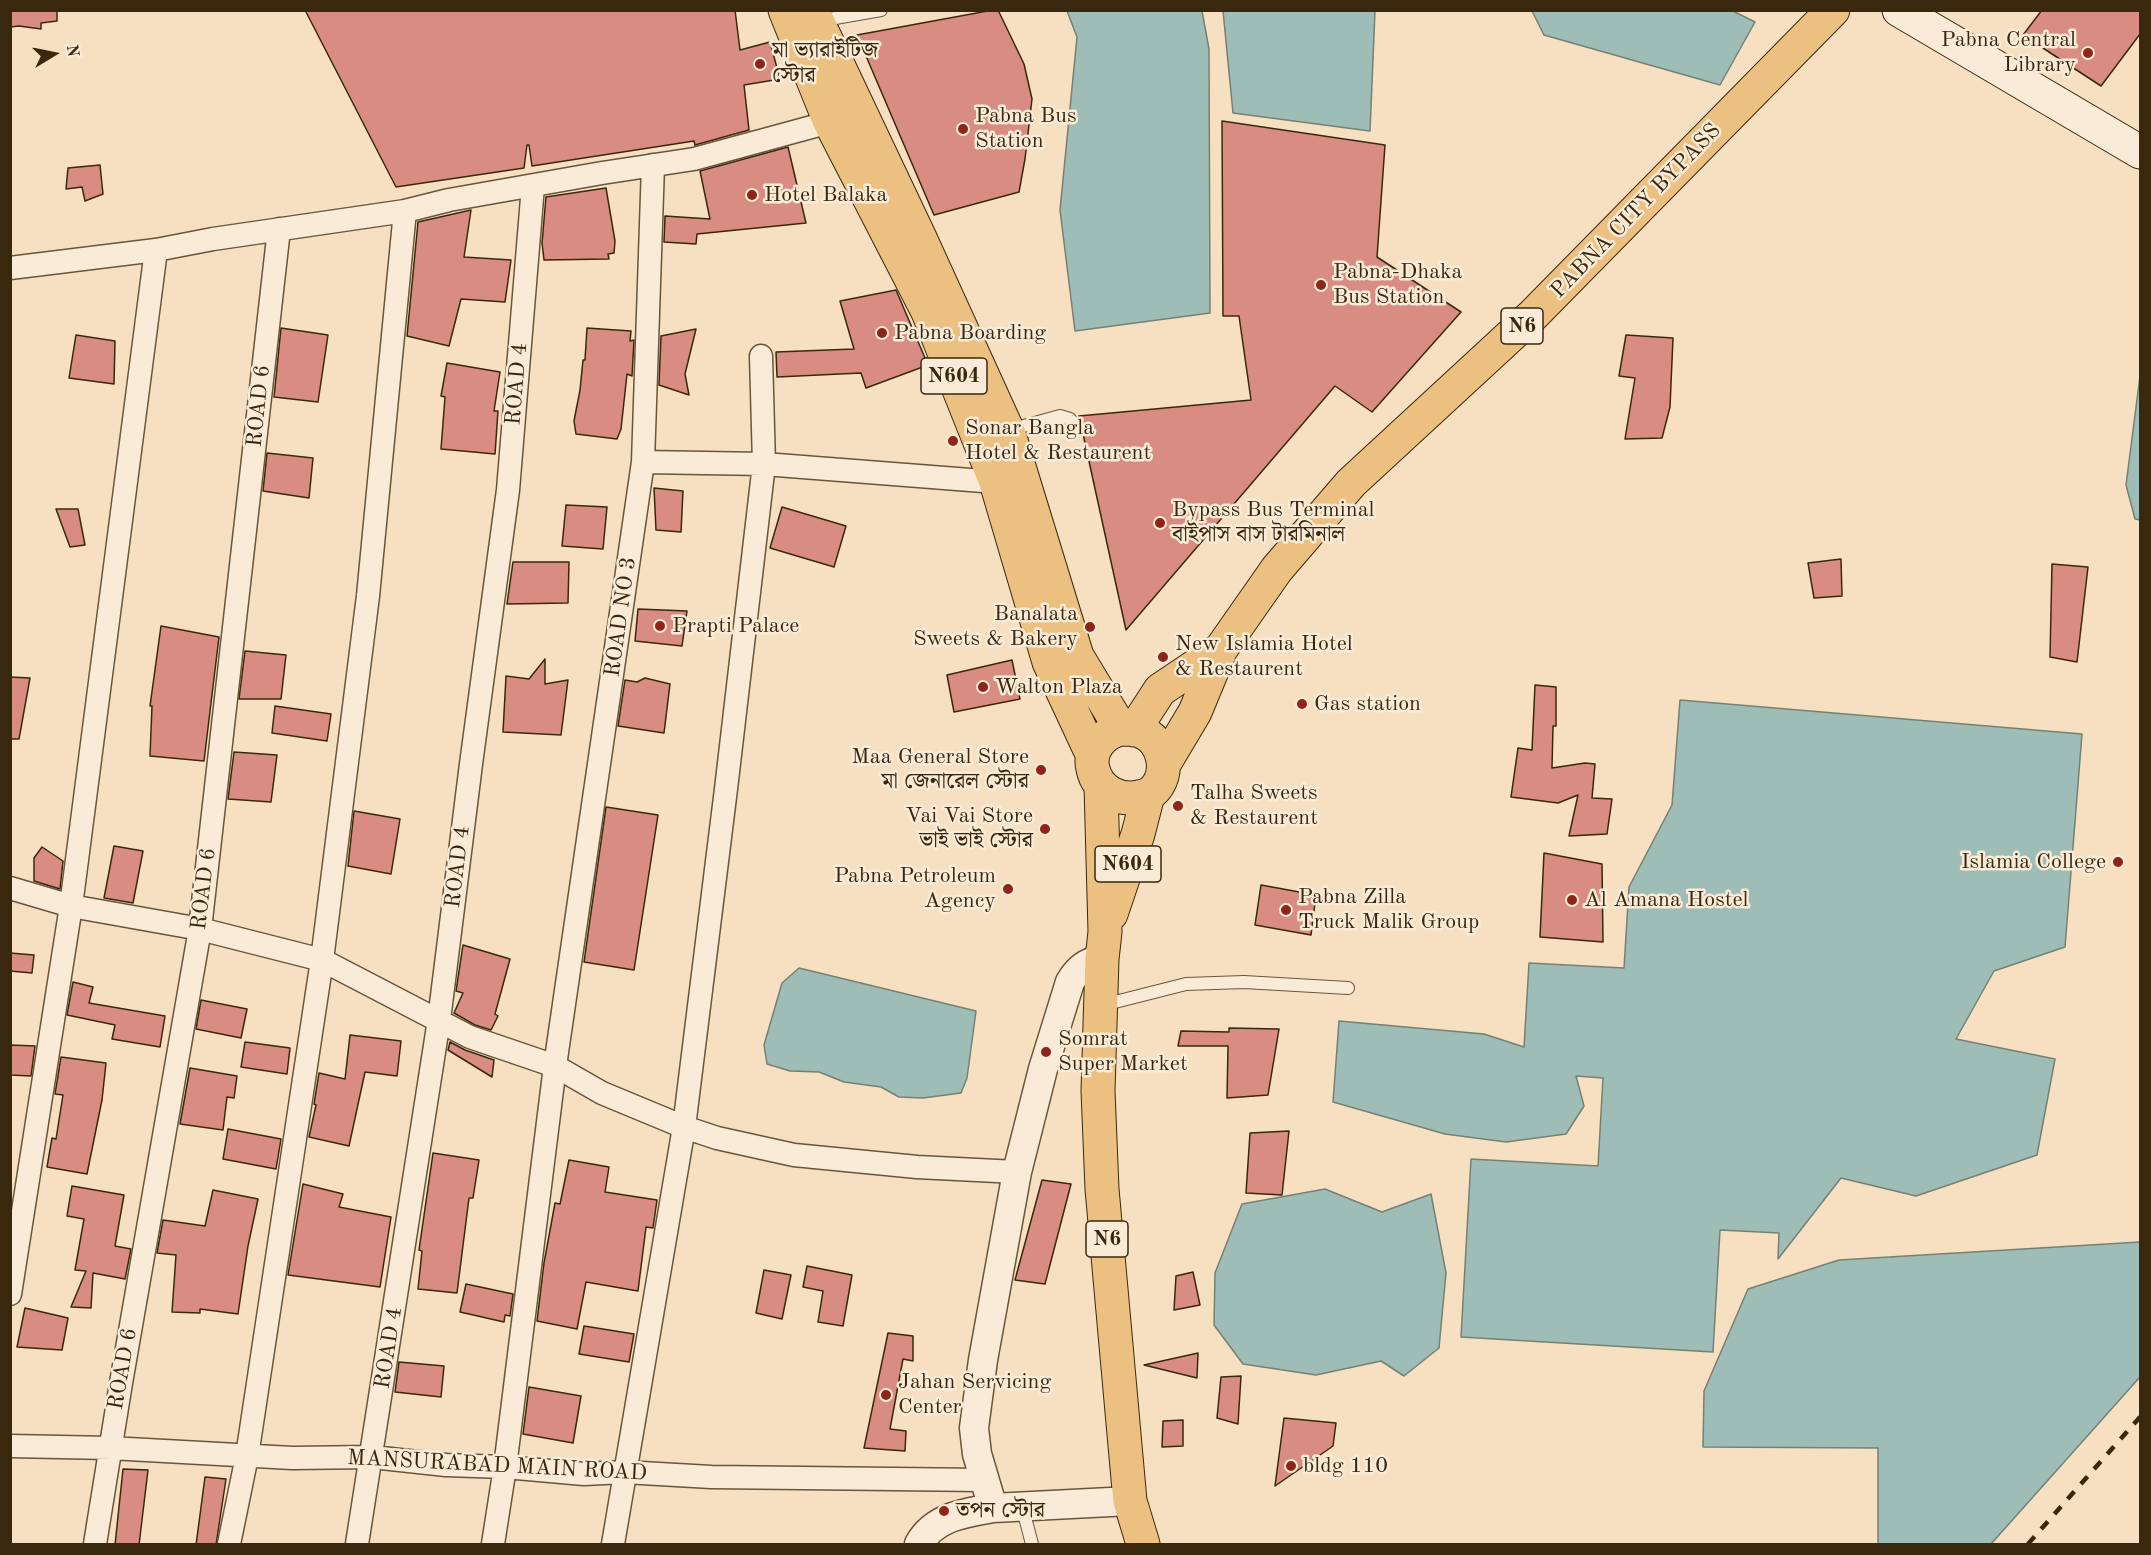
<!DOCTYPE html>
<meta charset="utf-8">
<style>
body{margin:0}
#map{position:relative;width:2151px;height:1555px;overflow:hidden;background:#f6e0c1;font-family:"Old Standard TT",serif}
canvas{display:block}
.frame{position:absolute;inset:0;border:12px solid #39280e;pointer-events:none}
.north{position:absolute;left:24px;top:24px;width:60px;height:60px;-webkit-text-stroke:4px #f9ebd7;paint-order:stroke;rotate:80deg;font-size:16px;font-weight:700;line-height:24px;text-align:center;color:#39280e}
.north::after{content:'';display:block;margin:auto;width:21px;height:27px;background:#39280e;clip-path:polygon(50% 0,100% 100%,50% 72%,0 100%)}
</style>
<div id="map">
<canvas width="2151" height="1555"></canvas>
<div class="frame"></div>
<div class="north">N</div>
</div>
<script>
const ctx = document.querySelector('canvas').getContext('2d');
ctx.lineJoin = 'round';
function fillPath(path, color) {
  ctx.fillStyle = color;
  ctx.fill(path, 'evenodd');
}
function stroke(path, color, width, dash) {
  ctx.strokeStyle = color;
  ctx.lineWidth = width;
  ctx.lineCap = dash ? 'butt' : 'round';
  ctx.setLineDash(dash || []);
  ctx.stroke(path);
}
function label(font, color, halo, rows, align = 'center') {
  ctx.font = font + ' "Old Standard TT","Noto Serif Bengali",serif';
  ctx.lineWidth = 5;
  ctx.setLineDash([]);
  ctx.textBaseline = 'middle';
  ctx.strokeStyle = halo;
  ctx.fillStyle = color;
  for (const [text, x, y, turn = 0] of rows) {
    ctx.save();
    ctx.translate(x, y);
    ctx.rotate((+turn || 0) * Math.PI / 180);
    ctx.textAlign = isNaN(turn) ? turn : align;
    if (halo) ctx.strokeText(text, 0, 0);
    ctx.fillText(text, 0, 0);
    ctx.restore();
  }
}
const water = new Path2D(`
 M1067,11H1202L1209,49L1210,313L1075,331L1060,210L1077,37Z
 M1223,11H1375L1370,131L1233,113Z
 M1532,11H1733L1755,22L1720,85L1544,35Z
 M2140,376V520L2135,519L2126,485Z
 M1680,700L2082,734L2065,947L1994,971L1956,1039L2055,1059L2037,1155L1916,1196L1841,1178L1778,1259L1779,1233L1720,1230L1713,1352L1461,1337L1471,1159L1598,1166L1603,1078L1576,1076L1584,1106L1566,1134L1506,1142L1445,1134L1333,1102L1339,1021L1484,1034L1524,1047L1529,963L1624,968L1629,887L1672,805Z
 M799,968L976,1011L967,1078L961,1093L923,1098L899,1097L881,1087L844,1082L819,1072L790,1071L767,1064L764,1045L782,983Z
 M1325,1189L1382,1212L1431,1194L1446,1273L1439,1348L1404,1376L1381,1361L1316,1375L1243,1364L1214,1325L1215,1273L1242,1204Z
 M2140,1242V1377L1991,1544H1878V1448L1703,1447L1704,1391L1748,1289L1839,1260Z`);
const building = new Path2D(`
 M10,10H57V21L41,23V29L19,26L10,27Z
 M305,10H735L740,50L770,42L780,79L744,85L749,130L695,145L694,141L532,166L529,145H527L524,168L396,187Z
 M993,10H998L1024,64L1032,99L1025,159L1019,192L934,215L857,35Z
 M2042,10H2140V34L2101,86L2023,35Z
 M1222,121L1385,145L1377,257L1461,312L1372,412L1335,386L1126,630L1083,434L1085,428L1079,416L1251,400L1239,316H1223Z
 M788,147L806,223L697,234L696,244L664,242L665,216L710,219L700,171Z
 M100,165L103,194L85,201L82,187L66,189L68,168Z
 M606,188L615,241L614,253L608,254L609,259L544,260L542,243L546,197Z
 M471,210L464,257L511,260L505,302L461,299L449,346L407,336L418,222Z
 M896,290L928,365L866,388L861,373L777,377L776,352L854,349L840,301Z
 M281,328L328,335L318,402L274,397Z
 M587,328L631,331L630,341L634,340L632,376L627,374L621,429L617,439L576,434L574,421L580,390L583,360H585Z
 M696,329L685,374L689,395L659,385L661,336Z
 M76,335L115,341L114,384L69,378Z
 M1626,335L1673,338L1670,407L1662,438L1625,439L1635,378L1619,376Z
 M447,363L500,372L494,411H498L495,454L441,449L445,397L441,396Z
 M267,453L313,458L309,498L263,491Z
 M654,488L683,491L681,532L656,530Z
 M566,505L607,507L603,549L562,546Z
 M782,507L846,526L834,567L770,548Z
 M56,509H78L85,545L70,547Z
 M1841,559L1842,596L1814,598L1808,563Z
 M513,562H569L568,603L507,604Z
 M2052,564L2088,567L2077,662L2050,657Z
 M638,609L687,611L682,646L635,641Z
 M161,626L219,637L204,761L150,756L152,706H150Z
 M245,651L286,655L281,699H239Z
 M545,659V684L568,680L561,735L503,732L506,676L529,679Z
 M1012,660L1020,699L954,712L947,675Z
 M10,677L30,678L19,739H10Z
 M645,678L670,684L664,733L618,726L625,680L637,682Z
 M1535,685L1556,687V726H1553L1552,768L1585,763L1595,764L1592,798L1612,799L1607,834L1569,836L1578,795L1558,803L1511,797L1518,748L1532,750Z
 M275,706L331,714L327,741L272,733Z
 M234,752L277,755L271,802L228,799Z
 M606,807L658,815L634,970L584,962Z
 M354,811L400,819L391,874L348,866Z
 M114,846L143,851L133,903L104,898Z
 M42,847L63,861L60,889L34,881V858Z
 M1544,853L1602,864L1603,942L1540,937Z
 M1261,885L1316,895L1311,935L1255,925Z
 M463,945L510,959L495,1014L498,1016L491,1030L475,1025L454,1013L463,993L456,991Z
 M10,953L34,955L32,973L10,971Z
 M73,982L93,987L89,1003L165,1016L160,1047L112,1039L115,1025L67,1015Z
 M201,1000L247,1009L241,1038L196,1029Z
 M1229,1028L1279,1029L1268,1095L1227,1098L1228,1046H1178L1181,1031L1229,1032Z
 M350,1035L401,1041L397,1076L365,1072L349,1146L309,1137L316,1105L314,1104L319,1073L345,1079Z
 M245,1042L290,1048L287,1074L241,1067Z
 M450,1042L465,1050L494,1060L492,1077L448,1050Z
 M10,1045L35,1046L31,1076L10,1075Z
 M61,1057L106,1063L102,1100L87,1174L47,1167L52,1138L56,1139L63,1095L55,1094Z
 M190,1068L237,1076L234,1098L227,1097L223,1130L180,1124Z
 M228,1129L281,1139L276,1169L223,1159Z
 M1289,1131L1282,1195L1246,1193L1250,1133Z
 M433,1153L479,1160L473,1198H469L457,1293L418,1289L422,1251L419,1250Z
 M569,1160L609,1167L605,1192L657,1200L653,1228L646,1227L638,1291L586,1282L577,1329L537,1321L544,1263L555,1203L560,1204Z
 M1042,1180L1071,1184L1045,1284L1015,1280Z
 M303,1184L343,1194L339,1207L391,1217L380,1287L288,1275Z
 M72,1186L124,1195L115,1246L131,1249L125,1279L93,1273L91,1308L71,1307L86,1271L75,1270L84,1219L67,1216Z
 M213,1190L258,1199L248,1246L238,1314L200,1309V1313L172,1312L176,1255L157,1253L163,1220L205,1226Z
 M807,1266L852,1275L843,1326L818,1322L823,1291L803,1287Z
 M764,1270L791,1275L782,1319L756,1313Z
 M1193,1272L1200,1305L1174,1310L1176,1276Z
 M466,1284L513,1294L510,1316L505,1315L504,1322L460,1312Z
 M25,1308L68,1318L62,1350L17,1347Z
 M584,1326L634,1334L629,1362L579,1354Z
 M888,1333L913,1336V1361L903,1359L890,1429L906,1431L905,1451L864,1448Z
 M1198,1353L1197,1378L1144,1365Z
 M399,1362L444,1366L441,1397L395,1392Z
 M1241,1376L1238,1424L1217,1418L1221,1377Z
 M529,1387L581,1396L573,1443L523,1434Z
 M1284,1418L1336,1423L1333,1446L1275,1486Z
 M1183,1420V1446L1162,1447L1163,1421Z
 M123,1469L148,1470L139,1545H115Z
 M205,1477L226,1479L216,1545H196Z`);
const service = new Path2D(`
 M818,21L881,10
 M1009,430L1060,416L1070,419L1077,429
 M1103,1005L1186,984L1244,982L1348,988
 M1022,1506L1032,1544`);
const minor = new Path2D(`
 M10,268L156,250L213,239L405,211L449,200L602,173L694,159L830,122
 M643,462L764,464L996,482
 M10,888L71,906L200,929L322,960L470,1037L555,1066L602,1093L684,1127L717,1138L794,1155L917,1167L1017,1172
 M10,1294L71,906L156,250
 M10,1446L110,1448L292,1458L372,1457L446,1465L505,1467L584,1474L624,1472L711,1477L984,1480
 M95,1544L121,1383L200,929L279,229
 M229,1544L247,1456L322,960L368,596L405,211
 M357,1544L439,1020L471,764L508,490L533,186
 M493,1544L505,1467L555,1066L643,462L653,165
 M613,1544L684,1127L726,789L764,464L761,356`);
const tertiary = new Path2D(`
 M993,1508L1130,1501
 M919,1544C934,1517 964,1513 993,1508L977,1454L974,1428L983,1360L1017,1172L1043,1069L1070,982C1078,969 1086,962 1102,959`);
const secondary = new Path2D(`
 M1899,10L2140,152`);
const trunk = new Path2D(`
 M785,10L830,122L928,312L996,482L1049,662L1092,754
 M812,10L920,238L1008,431L1077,656L1121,729
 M1121,729C1127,729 1135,729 1140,731C1164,740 1172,774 1152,792C1148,795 1144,796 1139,797C1119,801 1098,791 1093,769C1088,750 1103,733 1121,729Z
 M1134,730L1160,690L1221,649
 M1164,764L1195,712L1221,649L1277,569L1351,483L1533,315L1833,10
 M1101,786L1105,932L1102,959L1098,1091L1102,1189L1130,1501L1143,1544
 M1111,914L1138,834L1148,795`);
const rail = new Path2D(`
 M2028,1544L2140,1417`);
const markers = [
 [2088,53,6,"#8f2418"],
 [760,64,6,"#8f2418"],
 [963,129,6,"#8f2418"],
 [752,195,6,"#8f2418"],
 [1321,285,6,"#8f2418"],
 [882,333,6,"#8f2418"],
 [953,441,6,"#8f2418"],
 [1160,523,6,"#8f2418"],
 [660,626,6,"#8f2418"],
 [1090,627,6,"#8f2418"],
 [1163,657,6,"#8f2418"],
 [983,687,6,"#8f2418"],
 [1302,704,6,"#8f2418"],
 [1041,770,6,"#8f2418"],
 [1178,806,6,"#8f2418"],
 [1045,829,6,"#8f2418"],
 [2118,862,6,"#8f2418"],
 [1008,889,6,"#8f2418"],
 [1572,900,6,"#8f2418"],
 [1286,910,6,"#8f2418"],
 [1046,1052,6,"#8f2418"],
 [886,1395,6,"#8f2418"],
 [1291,1466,6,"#8f2418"],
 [944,1511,6,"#8f2418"]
];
const shields = [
 [1522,326,42],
 [954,376,66],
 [1128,864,66],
 [1107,1239,42]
];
const shieldNames = [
 ["N6",1522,326],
 ["N604",954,376],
 ["N604",1128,864],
 ["N6",1107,1239]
];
const poiNames = [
 ["Pabna Central",2076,40,"right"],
 ["Library",2076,65,"right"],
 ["মা ভ‍্যারাইটিজ",772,51],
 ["স্টোর",772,76],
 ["Pabna Bus",975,116],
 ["Station",975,141],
 ["Hotel Balaka",764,195],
 ["Pabna-Dhaka",1333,272],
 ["Bus Station",1333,297],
 ["Pabna Boarding",894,333],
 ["Sonar Bangla",965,428],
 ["Hotel & Restaurent",965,453],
 ["Bypass Bus Terminal",1172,510],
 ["বাইপাস বাস টারমিনাল",1172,535],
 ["Banalata",1078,614,"right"],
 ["Sweets & Bakery",1078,639,"right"],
 ["Prapti Palace",672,626],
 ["New Islamia Hotel",1175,644],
 ["& Restaurent",1175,669],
 ["Walton Plaza",995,687],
 ["Gas station",1314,704],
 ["Maa General Store",1029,757,"right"],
 ["মা জেনারেল স্টোর",1029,782,"right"],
 ["Talha Sweets",1190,793],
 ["& Restaurent",1190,818],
 ["Vai Vai Store",1033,816,"right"],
 ["ভাই ভাই স্টোর",1033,841,"right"],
 ["Islamia College",2106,862,"right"],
 ["Pabna Petroleum",996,876,"right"],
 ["Agency",996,901,"right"],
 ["Pabna Zilla",1298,897],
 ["Truck Malik Group",1298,922],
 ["Al Amana Hostel",1584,900],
 ["Somrat",1058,1039],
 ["Super Market",1058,1064],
 ["Jahan Servicing",898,1382],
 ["Center",898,1407],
 ["bldg 110",1303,1466],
 ["তপন স্টোর",956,1511]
];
const streetNames = [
 ["PABNA CITY BYPASS",1636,211,-46],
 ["ROAD 4",517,384,-85],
 ["ROAD 6",259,406,-84],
 ["ROAD NO 3",621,617,-82],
 ["ROAD 4",458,867,-83],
 ["ROAD 6",204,889,-83],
 ["ROAD 4",389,1348,-81],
 ["ROAD 6",123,1369,-80],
 ["MANSURABAD MAIN ROAD",497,1466,3]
];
fillPath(water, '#9dbdb6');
stroke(water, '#758173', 1.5);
fillPath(building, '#d98c82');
stroke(building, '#39280e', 1.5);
stroke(service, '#68563b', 14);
stroke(minor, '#68563b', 25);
stroke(tertiary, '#68563b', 31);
stroke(secondary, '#39280e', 35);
stroke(trunk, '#39280e', 35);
stroke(service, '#f9ebd7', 12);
stroke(minor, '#f9ebd7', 22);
stroke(tertiary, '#f9ebd7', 28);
stroke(secondary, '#f9ebd7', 33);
stroke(trunk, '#ebc080', 33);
stroke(rail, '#39280e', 4.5, [10, 10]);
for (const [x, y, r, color] of markers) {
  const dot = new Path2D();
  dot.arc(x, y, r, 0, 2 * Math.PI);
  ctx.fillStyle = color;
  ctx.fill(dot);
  stroke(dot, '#f9ebd7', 2);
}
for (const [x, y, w] of shields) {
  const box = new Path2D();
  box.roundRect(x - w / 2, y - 18, w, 36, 4.5);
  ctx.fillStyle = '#f9ebd7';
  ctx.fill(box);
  stroke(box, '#39280e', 1.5);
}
label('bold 21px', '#39280e', null, shieldNames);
label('22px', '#39280e', '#f9ebd7', poiNames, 'left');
label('22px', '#39280e', '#f9ebd7', streetNames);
</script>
